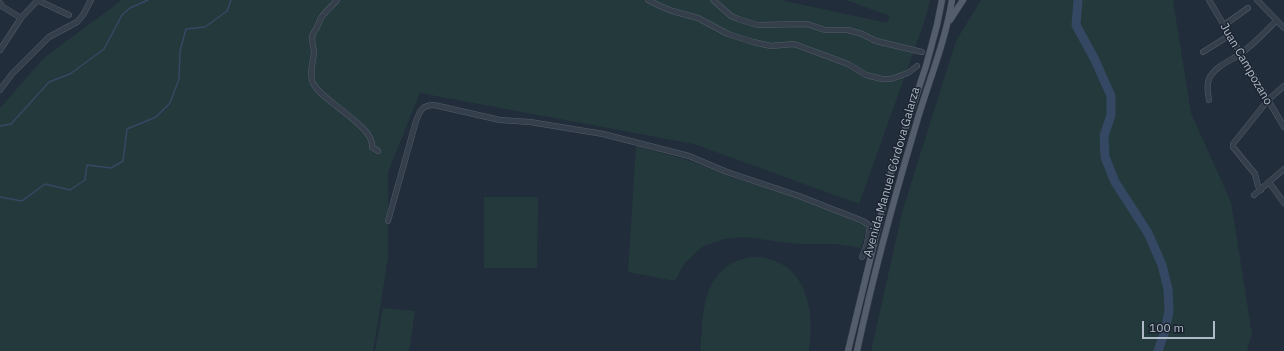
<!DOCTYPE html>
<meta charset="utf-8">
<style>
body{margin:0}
#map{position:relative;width:1284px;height:351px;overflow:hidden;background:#222d3b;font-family:"IBM Plex Sans",sans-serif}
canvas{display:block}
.scale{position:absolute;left:1142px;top:321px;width:73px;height:18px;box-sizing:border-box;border:2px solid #b0b9c7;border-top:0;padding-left:5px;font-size:12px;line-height:14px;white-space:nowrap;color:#b0b9c7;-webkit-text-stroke:3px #1b2430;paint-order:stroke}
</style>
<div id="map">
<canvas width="1284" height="351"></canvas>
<div class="scale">100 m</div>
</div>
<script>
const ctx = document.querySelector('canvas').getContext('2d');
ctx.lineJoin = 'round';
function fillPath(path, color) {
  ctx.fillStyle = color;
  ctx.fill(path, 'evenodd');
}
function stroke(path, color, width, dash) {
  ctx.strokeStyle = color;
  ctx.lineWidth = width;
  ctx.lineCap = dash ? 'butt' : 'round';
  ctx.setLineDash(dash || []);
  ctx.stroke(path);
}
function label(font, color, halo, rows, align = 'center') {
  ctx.font = font + ' "IBM Plex Sans",sans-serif';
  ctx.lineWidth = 3;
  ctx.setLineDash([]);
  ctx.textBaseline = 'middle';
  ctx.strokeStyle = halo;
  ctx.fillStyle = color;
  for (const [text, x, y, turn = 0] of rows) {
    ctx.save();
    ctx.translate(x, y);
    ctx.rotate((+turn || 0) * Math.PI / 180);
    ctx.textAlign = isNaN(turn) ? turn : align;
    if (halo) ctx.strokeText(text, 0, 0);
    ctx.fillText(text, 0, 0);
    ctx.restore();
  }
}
const green = new Path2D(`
 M122,0H781L887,23L890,16L846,0H930L925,20L859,204L694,144L420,93L388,172V258L373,351H0V108L45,57Z
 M981,0H1173L1191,113L1231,202L1252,334L1247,351H871L903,209L956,41Z
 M636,146L691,161L734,178L795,197L867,226L861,248L837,244H798L744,237L724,239L702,247L684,264L675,281L628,272Z
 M484,197H538L537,268H484Z
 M757,257C807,261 815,310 809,351H701C700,344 701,337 702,329C703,294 715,258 757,257Z
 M383,308L415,311L409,351H375Z`);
const stream = new Path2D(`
 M0,126L11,124L49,82L70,74L104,49L122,15L130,8L148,0
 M0,197L22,201L45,184L70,190L85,180L87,165L111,168L123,161L127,129L156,117L170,103L179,79L180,51L186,29L205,27L227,11L231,0`);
const river = new Path2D(`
 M1078,0L1076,25L1095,60L1111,96V115L1104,136L1105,157L1115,182L1148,233L1162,265L1168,289L1169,311L1165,331L1158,351`);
const minor = new Path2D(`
 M37,0L69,15
 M337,0C332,6 325,12 321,18C319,22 318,26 316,29C314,32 312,34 312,38C312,43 314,48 314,53C313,62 309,75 313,83C321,101 375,126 372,147L378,151
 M648,0L660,6L672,11L698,18L728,34L753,42L771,46L794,44L848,64L866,75L882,79H891L908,73L917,66
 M713,0L731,16L738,19L757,25L807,24L825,30H848L862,34L876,41L922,52
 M1209,0L1284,127
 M1257,0L1284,28
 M0,3L3,7L21,18
 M1224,25L1248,8
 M0,50L21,18L38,0
 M1203,52L1230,35
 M0,90L12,74L49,37L77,22L83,15L91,0
 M1209,100C1208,93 1206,86 1209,79C1214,67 1230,61 1240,54C1253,45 1265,32 1276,21
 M1269,182L1284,203
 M1261,190L1258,186L1255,174L1233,147V144L1268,100L1284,86
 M1254,195L1284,169
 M388,221L416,121C420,111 422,105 434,105L500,120L530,122L603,134L689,156L727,172L799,196L863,221L870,226L867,244L862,257`);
const major = new Path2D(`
 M950,20L963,0
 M848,351L892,169L926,66L937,25L942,0
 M857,351C873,276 893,202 915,128C927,85 945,44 952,0`);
const streetNames = [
 ["Juan Campozano",1246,64,60],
 ["Avenida Manuel Córdova Galarza",892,172,-74]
];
fillPath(green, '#24393c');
stroke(stream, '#354863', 1.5);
stroke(river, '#354863', 9);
stroke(minor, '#535c69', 6);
stroke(major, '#3f4854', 7);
stroke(minor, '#353e4b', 5);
stroke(major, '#535d6c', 6);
label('12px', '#b0b9c7', '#1b2430', streetNames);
</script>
